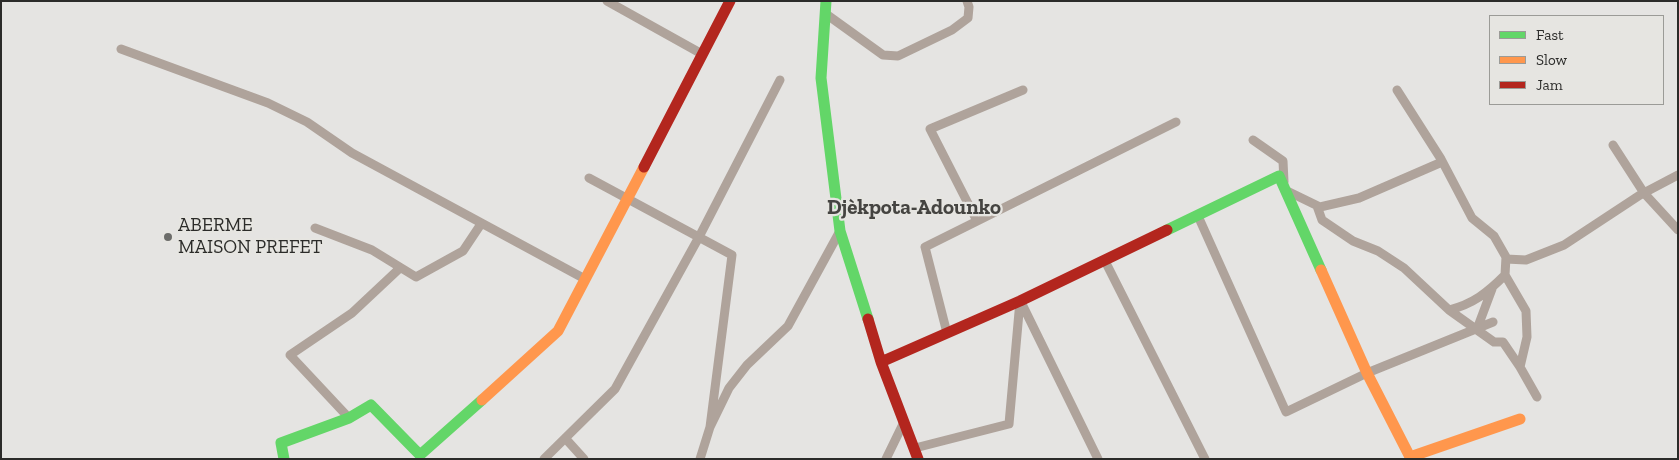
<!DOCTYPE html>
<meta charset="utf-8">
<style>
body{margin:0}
#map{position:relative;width:1679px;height:460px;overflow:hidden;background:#e5e4e2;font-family:"Zilla Slab",serif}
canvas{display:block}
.frame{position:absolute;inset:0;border:2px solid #2b2b29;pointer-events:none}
.legend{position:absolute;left:1489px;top:15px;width:175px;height:90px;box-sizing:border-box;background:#e6e5e1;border:1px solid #9b9b97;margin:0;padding:6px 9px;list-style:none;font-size:15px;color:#2b2b29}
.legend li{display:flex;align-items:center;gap:10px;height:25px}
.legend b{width:25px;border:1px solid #9b9b97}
</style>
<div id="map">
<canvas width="1679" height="460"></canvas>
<div class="frame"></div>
<ul class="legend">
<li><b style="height:6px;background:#63d668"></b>Fast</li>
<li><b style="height:6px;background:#ff974d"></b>Slow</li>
<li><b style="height:6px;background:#b3261e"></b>Jam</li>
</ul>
</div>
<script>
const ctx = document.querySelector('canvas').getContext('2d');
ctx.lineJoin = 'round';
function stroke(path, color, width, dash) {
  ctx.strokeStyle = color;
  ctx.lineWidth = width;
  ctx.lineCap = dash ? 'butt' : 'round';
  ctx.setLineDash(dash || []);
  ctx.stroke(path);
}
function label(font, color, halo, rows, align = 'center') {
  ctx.font = font + ' "Zilla Slab",serif';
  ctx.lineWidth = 4.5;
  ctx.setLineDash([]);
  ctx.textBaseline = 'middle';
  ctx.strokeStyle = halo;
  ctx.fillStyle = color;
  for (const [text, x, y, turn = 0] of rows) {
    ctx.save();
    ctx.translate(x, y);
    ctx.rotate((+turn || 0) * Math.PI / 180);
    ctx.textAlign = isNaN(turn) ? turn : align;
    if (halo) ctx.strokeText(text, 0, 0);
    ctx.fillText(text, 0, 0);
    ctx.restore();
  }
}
const street = new Path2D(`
 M607,1L702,54
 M826,14L883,55L898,56L952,30L968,18L969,7L967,1
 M121,49L268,103L307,122L352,153L585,279
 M1397,90L1441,159L1472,218L1494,236L1506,257L1505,275C1487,293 1473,304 1449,310L1494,342H1503L1520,367
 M1253,140L1283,161L1284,182
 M1613,145L1644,193L1678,230
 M589,178L732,255L710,427
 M1285,190L1320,207L1359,198L1442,162
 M1317,206L1322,220L1353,241L1378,251L1404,268L1449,310
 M1198,216L1286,412L1367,373L1493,322
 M977,221L930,129L1023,90
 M315,228L372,250L416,277L463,251L481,224
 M1506,259L1526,260L1564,245L1640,195L1678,175
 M1105,261L1205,459
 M1505,275L1526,311L1527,337L1520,367L1537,397
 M1021,302L1098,459
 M1477,329L1492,289
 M947,333L925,247L1176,122
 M349,418L290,355L352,313L400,268
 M565,438L584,459
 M915,448L1009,424L1020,301
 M544,459L615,389L699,237L780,80
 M700,459L710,427L729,388L747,365L788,326L840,231
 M886,459L904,422`);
const fast = new Path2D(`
 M826,1L821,78L840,231L868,319
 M1167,230L1279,176L1321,270
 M284,459L281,443L349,418L371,405L420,455L482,400`);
const slow = new Path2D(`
 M1321,270L1367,373L1410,457L1520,419
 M482,400L558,331L644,167`);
const jam = new Path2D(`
 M644,167L730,1
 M868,319L881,362L918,459
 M881,362L1020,301L1167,230`);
const markers = [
 [168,237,5,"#6c6c6a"]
];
const poiNames = [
 ["ABERME",178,226],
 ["MAISON PREFET",178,248]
];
const quarterNames = [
 ["Djèkpota-Adounko",914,208]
];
stroke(street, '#afa39b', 9);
stroke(fast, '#63d668', 11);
stroke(slow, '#ff974d', 11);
stroke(jam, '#b3261e', 11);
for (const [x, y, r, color] of markers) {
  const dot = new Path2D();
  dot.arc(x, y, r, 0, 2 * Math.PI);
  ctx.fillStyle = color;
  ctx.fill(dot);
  stroke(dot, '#e6e5e1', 2);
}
label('19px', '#2b2b29', '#e6e5e1', poiNames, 'left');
label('bold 21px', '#454441', '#e6e5e1', quarterNames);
</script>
